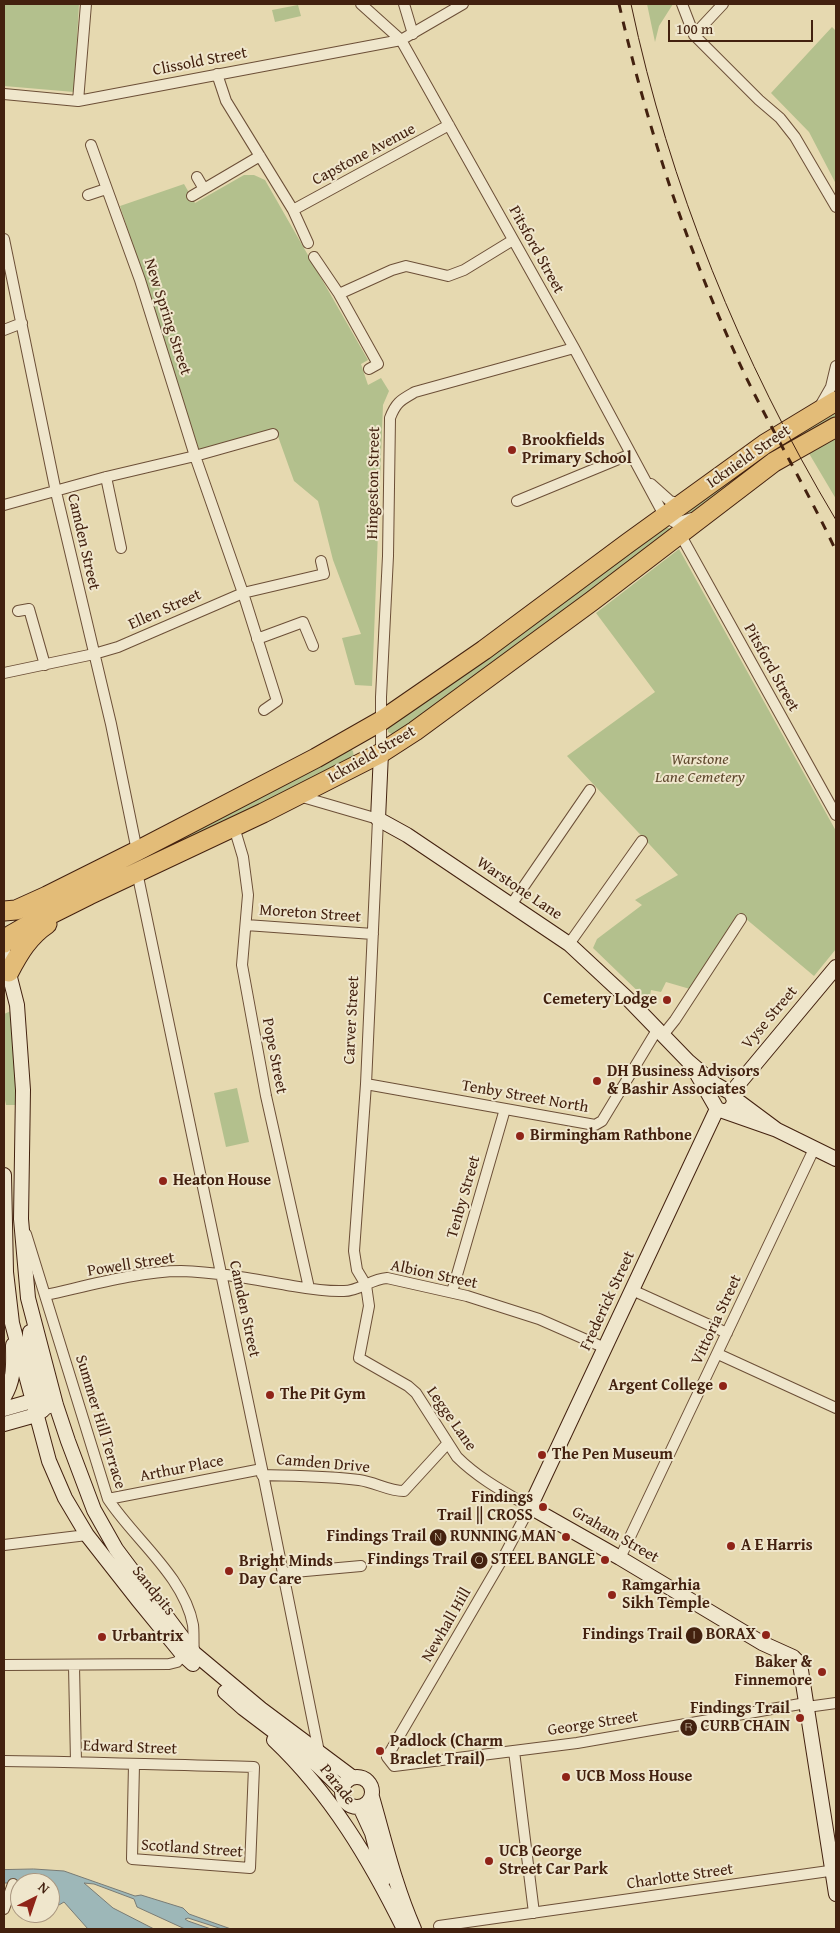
<!DOCTYPE html>
<meta charset="utf-8">
<style>
body{margin:0}
#map{position:relative;width:840px;height:1933px;overflow:hidden;background:#e6d9b0;font-family:"Gentium Book Plus",serif}
canvas{display:block}
.frame{position:absolute;inset:0;border:5px solid #43210f;pointer-events:none}
.north{position:absolute;left:10px;top:1873px;width:50px;height:50px;box-sizing:border-box;background:#efe6cc;border:1px solid #aa9780;border-radius:50%;rotate:41deg;font-size:14px;font-weight:700;line-height:20px;text-align:center;color:#43210f}
.north::after{content:'';display:block;margin:auto;width:18px;height:22px;background:#8f2418;clip-path:polygon(50% 0,100% 100%,50% 72%,0 100%)}
.scale{position:absolute;left:668px;top:20px;width:145px;height:22px;box-sizing:border-box;border:2px solid #43210f;border-top:0;padding-left:6px;font-size:15px;line-height:18px;white-space:nowrap;color:#43210f;-webkit-text-stroke:4px #efe6cc;paint-order:stroke}
</style>
<div id="map">
<canvas width="840" height="1933"></canvas>
<div class="frame"></div>
<div class="north">N</div>
<div class="scale">100 m</div>
</div>
<script>
const ctx = document.querySelector('canvas').getContext('2d');
ctx.lineJoin = 'round';
function fillPath(path, color) {
  ctx.fillStyle = color;
  ctx.fill(path, 'evenodd');
}
function stroke(path, color, width, dash) {
  ctx.strokeStyle = color;
  ctx.lineWidth = width;
  ctx.lineCap = dash ? 'butt' : 'round';
  ctx.setLineDash(dash || []);
  ctx.stroke(path);
}
function label(font, color, halo, rows, align = 'center') {
  ctx.font = font + ' "Gentium Book Plus",serif';
  ctx.lineWidth = 4;
  ctx.setLineDash([]);
  ctx.textBaseline = 'middle';
  ctx.strokeStyle = halo;
  ctx.fillStyle = color;
  for (const [text, x, y, turn = 0] of rows) {
    ctx.save();
    ctx.translate(x, y);
    ctx.rotate((+turn || 0) * Math.PI / 180);
    ctx.textAlign = isNaN(turn) ? turn : align;
    if (halo) ctx.strokeText(text, 0, 0);
    ctx.fillText(text, 0, 0);
    ctx.restore();
  }
}
const green = new Path2D(`
 M4,4H79L74,92L4,86Z
 M647,4H673L659,26L655,42Z
 M298,5L301,16L275,22L272,10Z
 M832,27L836,31V184L809,132L771,93Z
 M244,175H254L265,180L368,360L361,364L368,385L381,378L389,391L383,405L372,686L355,685L342,638L361,634L333,560L318,501L294,481L275,428L199,450L120,206L184,184L195,203Z
 M836,413V420L756,469L736,478L688,515L678,517L774,446Z
 M836,435V499L807,450Z
 M660,526L677,530L394,735L388,732V725Z
 M679,549L836,831V949L814,976L739,913L690,989L666,982L661,992L651,990L649,1002L593,948L597,939L642,905L635,900L678,875L567,756L655,692L596,613Z
 M349,748L353,751L354,758L302,787L61,901Z
 M11,1011L18,1105H6L4,1094V1014Z
 M237,1088L249,1142L226,1147L214,1093Z`);
const water = new Path2D(`
 M34,1869L64,1871L135,1896L141,1895L183,1908L189,1914L231,1929H222L188,1918L185,1919L188,1921L211,1929H185L137,1907L134,1899L94,1884L84,1883L113,1908L154,1929H88L64,1902L59,1905L54,1903L58,1895L50,1891V1883H4V1870Z`);
const street = new Path2D(`
 M361,4L401,40L574,348L665,517L676,523L692,518
 M404,4L413,34
 M682,4L694,35L759,100L780,118L795,137L836,207
 M694,35L723,4
 M217,74L226,101L293,210L308,243
 M4,94L78,101L401,40L463,4
 M78,101L86,4
 M91,145L140,280L195,456L243,593L277,701L264,710
 M197,177L204,189
 M88,195L106,189
 M192,196L260,156
 M293,210L449,125
 M4,239L56,492L111,724L137,851
 M314,257L339,294L378,364L369,369
 M339,294L392,270L406,266L448,276L464,270L513,240
 M4,330L22,323
 M819,408L831,387L836,366
 M106,477L121,548
 M651,484L670,501L682,504
 M517,501L631,454
 M4,505L106,477L195,456L273,434
 M680,534L836,815
 M18,611L29,609L45,665
 M257,639L303,622L313,646
 M4,673L94,654L118,647L243,593L324,574L321,561
 M381,753V697L388,556L390,418C396,402 401,400 415,392L574,348
 M299,796L378,819L366,1084L354,1251L357,1270L366,1285L369,1306L359,1358L408,1386L416,1393L457,1457C478,1478 504,1492 530,1507L503,1558L387,1757L394,1766L577,1743L806,1703
 M234,827L243,857L248,895L242,965L266,1096L309,1288
 M137,872L262,1469L319,1752
 M511,905L590,790
 M246,925L373,934
 M569,944L642,841
 M663,1035L675,1020L741,919
 M366,1084L595,1125L602,1121L657,1030
 M26,1234L108,1499C134,1539 184,1576 193,1625C194,1634 193,1643 194,1652
 M632,1290L727,1333
 M452,1292L505,1109
 M46,1295C87,1286 140,1271 181,1271C216,1272 253,1279 287,1285C305,1288 325,1292 344,1291C359,1291 371,1279 387,1278L467,1296L539,1319L605,1348
 M718,1354L836,1408
 M262,1475C294,1476 327,1476 359,1480C375,1482 388,1491 404,1491L448,1443
 M108,1499L262,1469
 M4,1545L87,1535
 M620,1558L814,1149
 M283,1573L361,1566
 M4,1665L169,1664L177,1662L183,1655
 M74,1666L76,1762
 M807,1707L836,1703
 M514,1751L534,1913
 M4,1761C87,1762 171,1765 254,1767L250,1868L132,1859L134,1764
 M4,1909L13,1884
 M439,1926L836,1870`);
const secondary = new Path2D(`
 M381,753L378,819L407,835L569,944L627,998L688,1061L715,1084L731,1093L734,1100L733,1105L729,1110L724,1111
 M4,954L17,1005L23,1090L21,1219L28,1298L56,1405L68,1441L94,1510L116,1549L194,1653L261,1709L352,1777
 M697,1074L717,1109L777,1130
 M731,1093L836,967
 M734,1098L777,1130L836,1159
 M717,1109L530,1507L620,1558L762,1643L793,1657L800,1664L836,1894
 M4,1175L6,1272L12,1323L49,1461L65,1498L87,1535L138,1600L183,1655L193,1664
 M30,1332V1343L47,1407
 M4,1397C15,1379 13,1364 13,1345
 M4,1409L32,1401
 M4,1424L36,1415L43,1410
 M225,1692L243,1708L313,1761L342,1789
 M274,1740C331,1794 370,1860 404,1929
 M342 1792a15 15 0 1 1 30 0a15 15 0 1 1-30 0Z
 M372,1797C385,1842 395,1886 414,1929
 M360,1807L372,1833L384,1879`);
const highway = new Path2D(`
 M4,911L16,910L47,896L137,851L316,758L381,721L484,650L628,543L765,444L836,401
 M4,943L11,935L25,927L89,895L263,813L381,753L415,731L592,601L774,462L836,427
 M9,972C19,953 29,936 47,924`);
const tram = new Path2D(`
 M631,4C669,185 741,361 836,520`);
const rail = new Path2D(`
 M619,4C648,131 689,255 744,373C773,433 808,491 836,551`);
const markers = [
 [512,450,5,"#8f2418"],
 [667,1000,5,"#8f2418"],
 [597,1081,5,"#8f2418"],
 [520,1136,5,"#8f2418"],
 [163,1181,5,"#8f2418"],
 [723,1386,5,"#8f2418"],
 [270,1395,5,"#8f2418"],
 [542,1455,5,"#8f2418"],
 [543,1507,5,"#8f2418"],
 [566,1537,5,"#8f2418"],
 [731,1546,5,"#8f2418"],
 [605,1560,5,"#8f2418"],
 [229,1571,5,"#8f2418"],
 [612,1595,5,"#8f2418"],
 [766,1635,5,"#8f2418"],
 [102,1637,5,"#8f2418"],
 [822,1672,5,"#8f2418"],
 [800,1718,5,"#8f2418"],
 [380,1751,5,"#8f2418"],
 [566,1777,5,"#8f2418"],
 [489,1861,5,"#8f2418"]
];
const streetNames = [
 ["Clissold Street",200,62,-11],
 ["Capstone Avenue",364,155,-28],
 ["Pitsford Street",536,250,61],
 ["New Spring Street",167,317,72],
 ["Icknield Street",749,457,-35],
 ["Hingeston Street",374,483,-89],
 ["Camden Street",83,542,77],
 ["Ellen Street",165,610,-24],
 ["Pitsford Street",771,668,61],
 ["Icknield Street",372,755,-30],
 ["Warstone Lane",519,889,34],
 ["Moreton Street",310,914,4],
 ["Vyse Street",770,1018,-50],
 ["Carver Street",352,1020,-87],
 ["Pope Street",274,1056,79],
 ["Tenby Street North",525,1097,10],
 ["Tenby Street",464,1197,-74],
 ["Powell Street",131,1265,-9],
 ["Albion Street",434,1275,12],
 ["Frederick Street",608,1301,-65],
 ["Camden Street",244,1309,78],
 ["Vittoria Street",717,1320,-65],
 ["Legge Lane",451,1419,55],
 ["Summer Hill Terrace",100,1422,73],
 ["Camden Drive",323,1464,5],
 ["Arthur Place",182,1469,-11],
 ["Graham Street",615,1535,30],
 ["Sandpits",153,1591,51],
 ["Newhall Hill",447,1625,-60],
 ["George Street",593,1724,-9],
 ["Edward Street",130,1748,2],
 ["Parade",337,1785,52],
 ["Scotland Street",192,1849,4],
 ["Charlotte Street",680,1877,-8]
];
const poiNames = [
 ["Brookfields",522,441],
 ["Primary School",522,459],
 ["Cemetery Lodge",657,1000,"right"],
 ["DH Business Advisors",607,1072],
 ["& Bashir Associates",607,1090],
 ["Birmingham Rathbone",530,1136],
 ["Heaton House",173,1181],
 ["Argent College",713,1386,"right"],
 ["The Pit Gym",280,1395],
 ["The Pen Museum",552,1455],
 ["Findings",533,1498,"right"],
 ["Trail ‖ CROSS",533,1516,"right"],
 ["Findings Trail 🅝 RUNNING MAN",556,1537,"right"],
 ["A E Harris",741,1546],
 ["Findings Trail 🅞 STEEL BANGLE",595,1560,"right"],
 ["Bright Minds",239,1562],
 ["Day Care",239,1580],
 ["Ramgarhia",622,1586],
 ["Sikh Temple",622,1604],
 ["Findings Trail 🅘 BORAX",756,1635,"right"],
 ["Urbantrix",112,1637],
 ["Baker &",812,1663,"right"],
 ["Finnemore",812,1681,"right"],
 ["Findings Trail",790,1709,"right"],
 ["🅡 CURB CHAIN",790,1727,"right"],
 ["Padlock (Charm",390,1742],
 ["Braclet Trail)",390,1760],
 ["UCB Moss House",576,1777],
 ["UCB George",499,1852],
 ["Street Car Park",499,1870]
];
const parkNames = [
 ["Warstone",700,760],
 ["Lane Cemetery",700,778]
];
fillPath(green, '#b3c08d');
fillPath(water, '#9db7b8');
stroke(water, '#797b74', 1);
stroke(street, '#6c4f37', 12);
stroke(secondary, '#43210f', 16);
stroke(highway, '#43210f', 21);
stroke(street, '#efe6cc', 10);
stroke(secondary, '#efe6cc', 14);
stroke(highway, '#e3bc78', 19);
stroke(tram, '#43210f', 1);
stroke(rail, '#43210f', 3, [9, 9]);
for (const [x, y, r, color] of markers) {
  const dot = new Path2D();
  dot.arc(x, y, r, 0, 2 * Math.PI);
  ctx.fillStyle = color;
  ctx.fill(dot);
  stroke(dot, '#efe6cc', 2);
}
label('16px', '#43210f', '#efe6cc', streetNames);
label('bold 16px', '#43210f', '#efe6cc', poiNames, 'left');
label('italic 16px', '#5f492e', '#efe6cc', parkNames);
</script>
